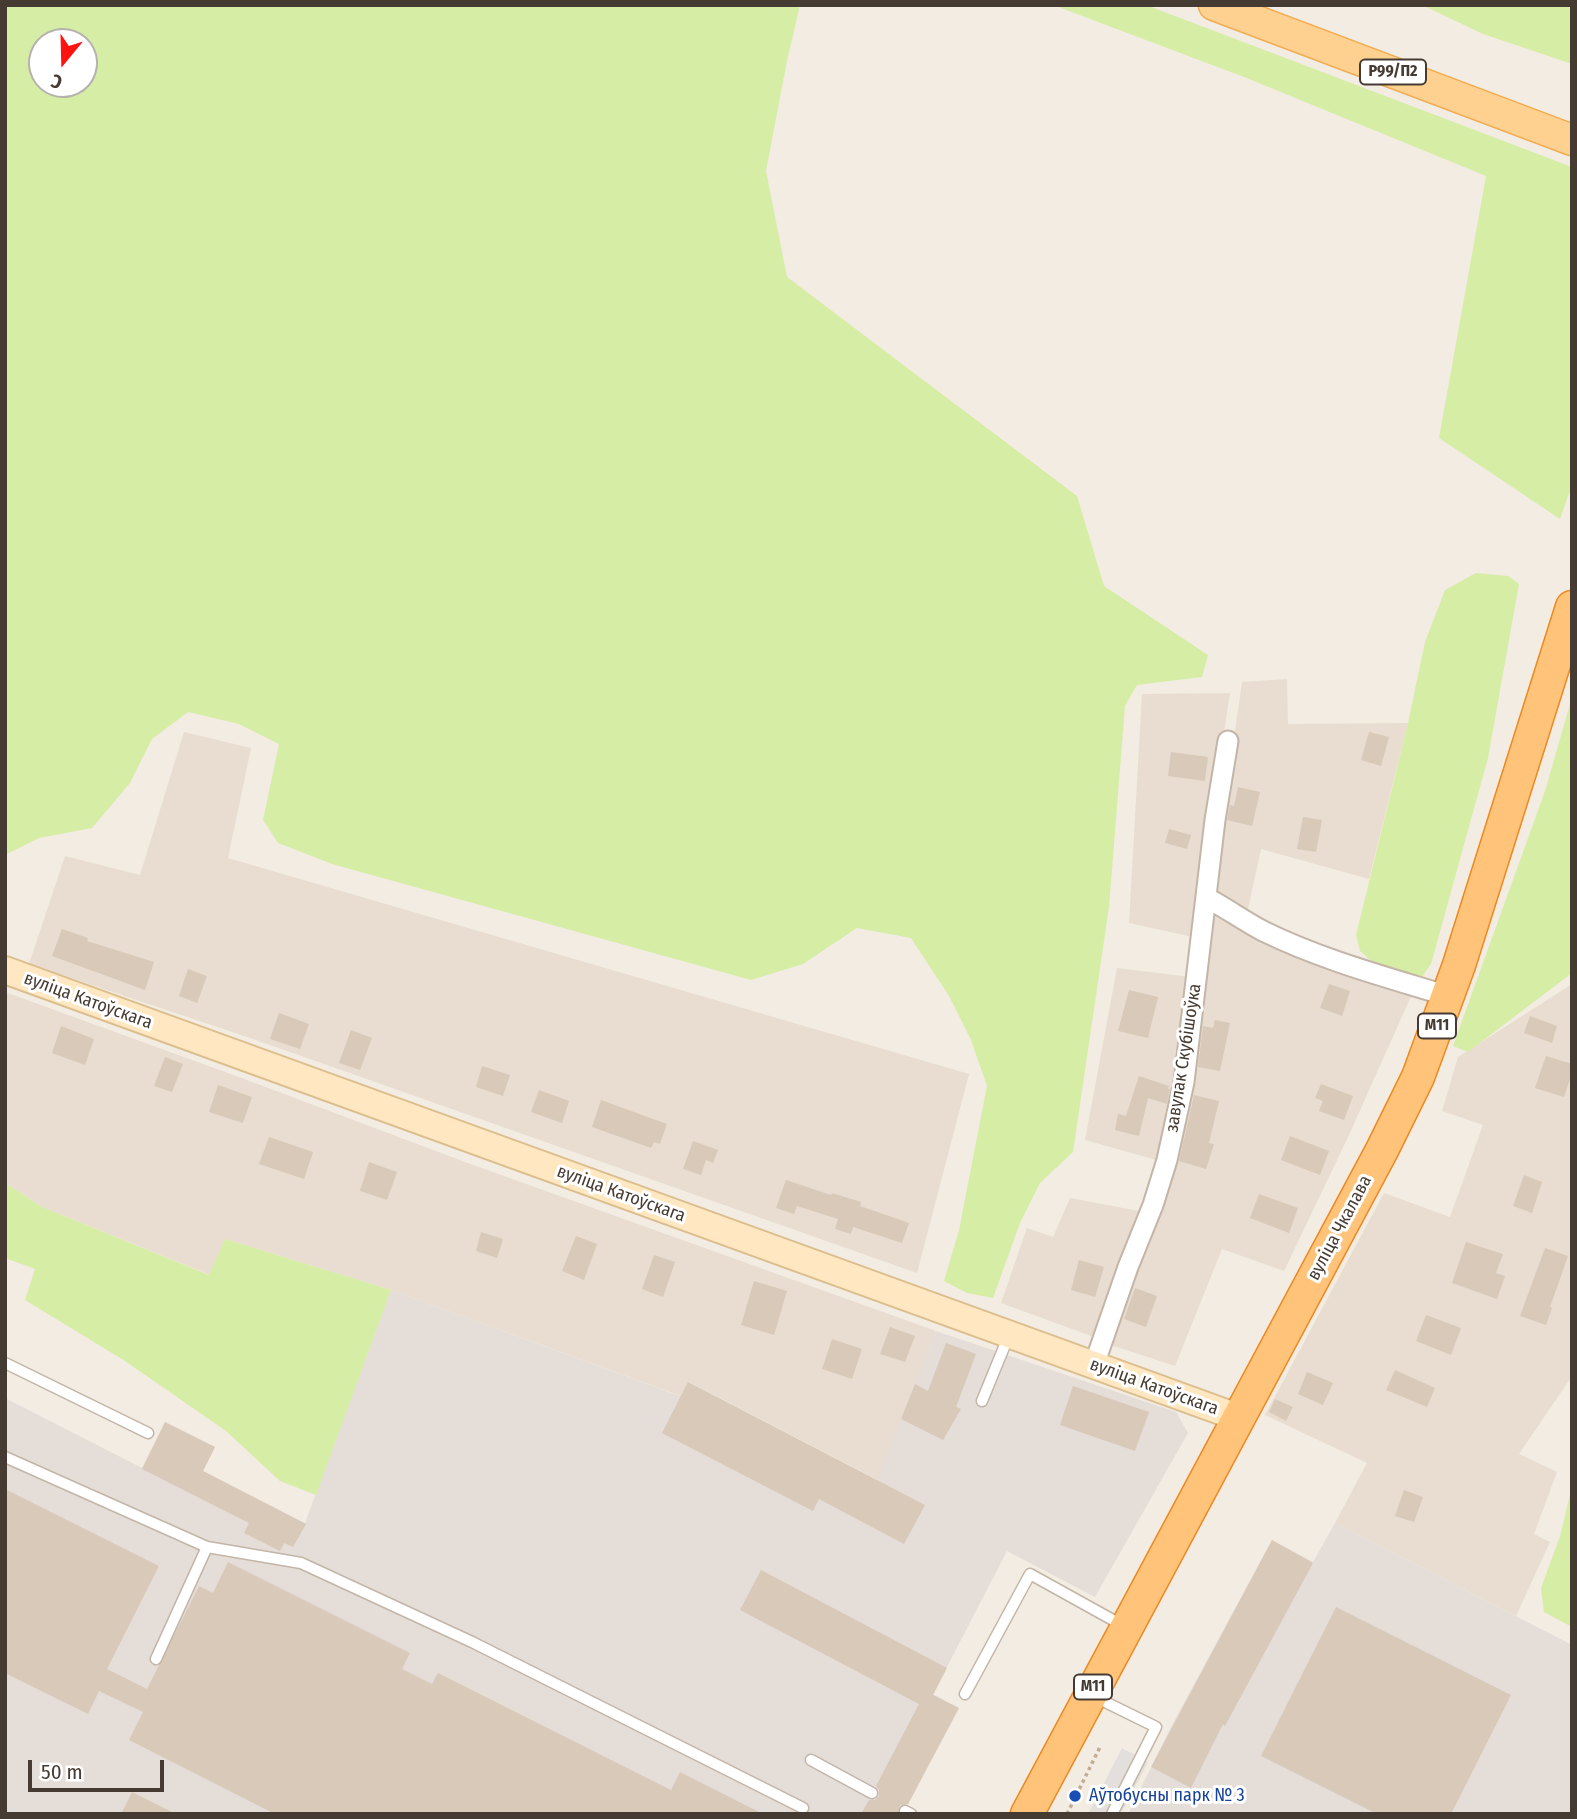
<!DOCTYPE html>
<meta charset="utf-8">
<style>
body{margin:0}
#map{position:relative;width:1577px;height:1819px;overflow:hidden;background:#f3ece2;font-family:"Fira Sans Condensed",sans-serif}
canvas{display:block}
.frame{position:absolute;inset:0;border:7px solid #463b32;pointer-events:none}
.north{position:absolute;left:28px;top:28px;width:70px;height:70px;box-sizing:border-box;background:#fff;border:2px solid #b5b1ad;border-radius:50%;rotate:199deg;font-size:19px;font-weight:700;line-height:28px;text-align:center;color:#463b32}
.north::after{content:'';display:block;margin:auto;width:24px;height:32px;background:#ff130e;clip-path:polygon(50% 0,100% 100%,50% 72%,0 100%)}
.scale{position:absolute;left:28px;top:1760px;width:136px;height:32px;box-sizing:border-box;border:4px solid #463b32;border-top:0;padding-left:9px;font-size:21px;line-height:24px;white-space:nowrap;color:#463b32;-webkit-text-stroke:5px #fff;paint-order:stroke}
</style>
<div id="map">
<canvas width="1577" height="1819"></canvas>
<div class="frame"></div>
<div class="north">С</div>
<div class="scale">50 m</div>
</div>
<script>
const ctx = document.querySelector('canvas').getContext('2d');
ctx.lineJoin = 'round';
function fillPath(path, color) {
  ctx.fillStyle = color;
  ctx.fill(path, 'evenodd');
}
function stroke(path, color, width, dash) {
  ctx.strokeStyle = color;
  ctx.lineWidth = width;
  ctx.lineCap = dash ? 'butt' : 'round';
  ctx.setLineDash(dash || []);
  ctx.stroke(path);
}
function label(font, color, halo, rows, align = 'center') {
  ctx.font = font + ' "Fira Sans Condensed",sans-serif';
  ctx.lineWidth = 6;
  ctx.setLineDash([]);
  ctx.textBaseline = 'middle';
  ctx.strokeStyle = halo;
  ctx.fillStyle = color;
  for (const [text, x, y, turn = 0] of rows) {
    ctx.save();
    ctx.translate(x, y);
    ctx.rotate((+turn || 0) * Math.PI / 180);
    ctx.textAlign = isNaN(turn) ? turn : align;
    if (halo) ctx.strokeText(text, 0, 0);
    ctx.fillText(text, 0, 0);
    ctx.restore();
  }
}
const residential = new Path2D(`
 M1287,679L1288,724L1408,723L1369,879L1261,849L1248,909L1212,893L1242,682Z
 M1230,693L1193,937L1129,923L1142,694Z
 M184,732L251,748L228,858L969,1074L917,1273L256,1040L29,964L65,856L140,875Z
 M1213,915L1255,939L1412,994L1349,1135L1284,1271L1222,1249L1175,1366L1108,1344L1160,1203Z
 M1117,968L1191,977L1178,1074L1160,1161L1085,1140Z
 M1572,984V1376L1519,1454L1557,1472L1534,1534L1550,1542L1516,1616L1335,1523L1367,1463L1265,1415L1384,1193L1450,1217L1483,1125L1442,1111L1458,1057Z
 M5,992L247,1080L465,1162L936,1331L878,1480L689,1382L681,1396L391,1290L225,1239L210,1275L42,1207L5,1183Z
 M1070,1198L1139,1211L1094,1337L1001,1303L1027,1228L1053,1237Z`);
const industrial = new Path2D(`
 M391,1290L680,1396L688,1382L877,1480L936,1331L1176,1412L1188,1433L1095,1597L1007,1551L933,1694L959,1708L903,1814H5V1398L142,1468L165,1422L215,1447L203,1471L305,1523Z
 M1335,1523L1572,1645V1814H1128L1172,1725L1272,1540L1313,1562Z`);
const green = new Path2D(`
 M5,5H800L787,61L766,171L787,277L1077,496L1104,586L1208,655L1202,677L1137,685L1125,706L1109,907L1073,1152L1040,1183L1020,1223L993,1298L967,1293L944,1281L959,1230L987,1086L971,1040L949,996L911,938L857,928L803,964L751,980L332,864L278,843L263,820L279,744L239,724L188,712L152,739L130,783L92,828L39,838L5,855ZM84,42V84H42V42Z
 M1053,5H1146L1572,167V485L1560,519L1439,438L1486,176L1244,77Z
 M1422,5H1572V64L1483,34Z
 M1476,573L1508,576L1519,584L1488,758L1431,964L1422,977L1376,965L1360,951L1356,935L1408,723L1425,642L1445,590Z
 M1572,697V973L1468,1052L1453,1046L1545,791Z
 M5,1183L42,1207L209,1275L225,1239L391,1290L316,1495L280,1481L226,1431L125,1361L25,1300L35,1269L5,1258Z
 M1572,1486V1627L1544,1612L1541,1588L1560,1536Z`);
const parking = new Path2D(`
 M1122,1748L1148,1762L1121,1814H1088Z`);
const building = new Path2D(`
 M1369,732L1389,737L1381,766L1361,760Z
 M1171,752L1208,757L1205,781L1168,776Z
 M1238,787L1260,792L1252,826L1227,820L1230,805L1234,806Z
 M1303,817L1322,820L1316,852L1297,849Z
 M1169,829L1191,835L1187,849L1165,843Z
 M62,929L88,938L87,941L154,962L145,990L52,956Z
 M188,969L207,976L197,1003L179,996Z
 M1329,984L1350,991L1342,1016L1320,1008Z
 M1129,990L1158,997L1148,1038L1118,1031Z
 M279,1013L309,1024L300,1049L270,1039Z
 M1530,1016L1557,1026L1552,1043L1524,1033Z
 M1215,1020L1230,1023L1220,1071L1198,1067L1203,1026L1213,1028Z
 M61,1026L94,1039L85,1065L52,1053Z
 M351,1030L372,1038L360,1070L339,1063Z
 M1546,1056L1572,1064V1073L1564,1097L1535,1088Z
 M165,1057L183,1064L172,1092L154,1086Z
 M482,1066L510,1075L503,1096L476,1087Z
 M1139,1076L1169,1086L1168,1089H1170L1167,1104L1148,1098L1139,1136L1115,1130L1118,1114L1126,1116Z
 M1321,1084L1353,1096L1344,1120L1319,1111L1323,1101L1315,1098Z
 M218,1085L252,1097L243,1123L209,1112Z
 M539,1090L569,1101L562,1123L531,1112Z
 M1194,1095L1219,1101L1209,1143L1214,1144L1206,1169L1179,1161Z
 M601,1100L667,1124L660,1144L654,1142L651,1148L592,1127Z
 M1290,1136L1329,1151L1320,1175L1281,1160Z
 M269,1137L313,1152L304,1179L259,1164Z
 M693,1141L718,1150L713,1163L706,1160L701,1175L683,1169Z
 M369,1162L397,1172L387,1200L360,1191Z
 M1524,1175L1542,1182L1532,1213L1513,1206Z
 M786,1180L831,1195L832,1193L861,1202L860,1206L909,1223L902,1243L853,1227L851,1234L835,1229L838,1219L797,1206L794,1214L776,1208Z
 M1259,1194L1298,1208L1289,1233L1250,1218Z
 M481,1232L503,1239L497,1258L476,1251Z
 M576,1236L597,1244L584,1280L562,1271Z
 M1466,1242L1503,1254L1496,1273L1505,1276L1497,1299L1452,1283Z
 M1545,1248L1568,1256L1550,1307L1552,1308L1546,1325L1520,1316Z
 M654,1255L675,1262L663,1297L642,1289Z
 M1079,1260L1104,1267L1095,1297L1071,1290Z
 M754,1281L787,1291L774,1335L741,1325Z
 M1135,1288L1157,1296L1146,1327L1124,1319Z
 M1426,1315L1461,1328L1451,1355L1416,1341Z
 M890,1327L915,1336L905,1362L880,1354Z
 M832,1339L862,1349L852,1379L822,1369Z
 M946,1343L976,1354L956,1407L961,1409L943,1440L901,1419L915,1384L928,1391Z
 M1395,1370L1435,1388L1427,1407L1386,1390Z
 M1307,1372L1333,1383L1323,1405L1298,1394Z
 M688,1382L925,1505L904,1544L819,1499L813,1511L662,1433Z
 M1073,1386L1149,1412L1135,1451L1060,1425Z
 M1275,1399L1293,1407L1286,1421L1269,1412Z
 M165,1422L215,1447L203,1471L306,1524L293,1547L284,1543L280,1551L244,1533L249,1523L142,1469Z
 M5,1489L159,1566L107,1669L147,1689L199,1586L213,1593L228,1562L410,1653L402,1669L432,1684L438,1673L671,1790L680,1772L763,1814H275L129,1740L143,1712L99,1691L88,1714L5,1673Z
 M1404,1490L1423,1497L1414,1522L1395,1516Z
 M1272,1540L1313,1563L1225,1726L1223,1724L1191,1788L1151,1767Z
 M761,1570L947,1668L933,1695L959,1708L908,1804L900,1805L898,1814H861L869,1800H875L879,1796V1790L876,1786L919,1704L740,1610Z
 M1336,1607L1511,1695L1451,1814H1377L1261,1756Z
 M132,1792L176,1814H121Z`);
const path = new Path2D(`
 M1067,1814L1100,1747`);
const service = new Path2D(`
 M5,1363L148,1433
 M982,1401L1009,1335
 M5,1457L207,1547L156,1659
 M207,1547L301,1563L472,1642L803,1808
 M965,1694L1030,1574L1122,1625
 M1093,1696L1156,1727L1112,1814
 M811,1760L872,1793
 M905,1811L911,1814`);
const minor = new Path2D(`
 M1207,898C1226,908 1244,921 1263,931C1322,960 1386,977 1448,996
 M1094,1365L1128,1267L1153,1205L1167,1160L1184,1082L1215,820L1228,741`);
const secondary = new Path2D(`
 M5,970L1237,1417`);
const primary = new Path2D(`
 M1214,5L1572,140`);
const trunk = new Path2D(`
 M1027,1814L1382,1150L1418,1077L1459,965L1572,607`);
const markers = [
 [1075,1796,7,"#1a4fb4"]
];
const shields = [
 [1393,72,66],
 [1437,1026,38],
 [1093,1687,38]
];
const shieldNames = [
 ["Р99/П2",1393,72],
 ["М11",1437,1026],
 ["М11",1093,1687]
];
const streetNames = [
 ["вуліца Катоўскага",88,1001,20],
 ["завулак Скубішоўка",1184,1058,-81],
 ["вуліца Катоўскага",621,1194,20],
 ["вуліца Чкалава",1340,1228,-62],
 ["вуліца Катоўскага",1154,1387,20]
];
const transitNames = [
 ["Аўтобусны парк № 3",1089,1796]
];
fillPath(residential, '#e8ddd0');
fillPath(industrial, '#e5ddd8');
fillPath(green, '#d6eda6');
fillPath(parking, '#e3dfdc');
fillPath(building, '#d9c9b9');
stroke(service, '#c3b5a7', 13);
stroke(minor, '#c3b5a7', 23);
stroke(secondary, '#dcbe8e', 30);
stroke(primary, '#f1ad53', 33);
stroke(trunk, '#ef8821', 35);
stroke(path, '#c3ac94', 3.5, [3.5, 3.5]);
stroke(service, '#fff', 10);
stroke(minor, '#fff', 19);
stroke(secondary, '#ffe8c1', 26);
stroke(primary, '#ffd190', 30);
stroke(trunk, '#ffc479', 32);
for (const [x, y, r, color] of markers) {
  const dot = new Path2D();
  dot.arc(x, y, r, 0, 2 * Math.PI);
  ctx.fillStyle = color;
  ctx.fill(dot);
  stroke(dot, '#fff', 2.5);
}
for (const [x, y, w] of shields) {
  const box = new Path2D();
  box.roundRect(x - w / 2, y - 12.5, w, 25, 5);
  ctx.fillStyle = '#fff';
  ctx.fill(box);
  stroke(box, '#463b32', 2);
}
label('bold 16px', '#463b32', null, shieldNames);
label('18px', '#463b32', '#fff', streetNames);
label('18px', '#164399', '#fff', transitNames, 'left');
</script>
